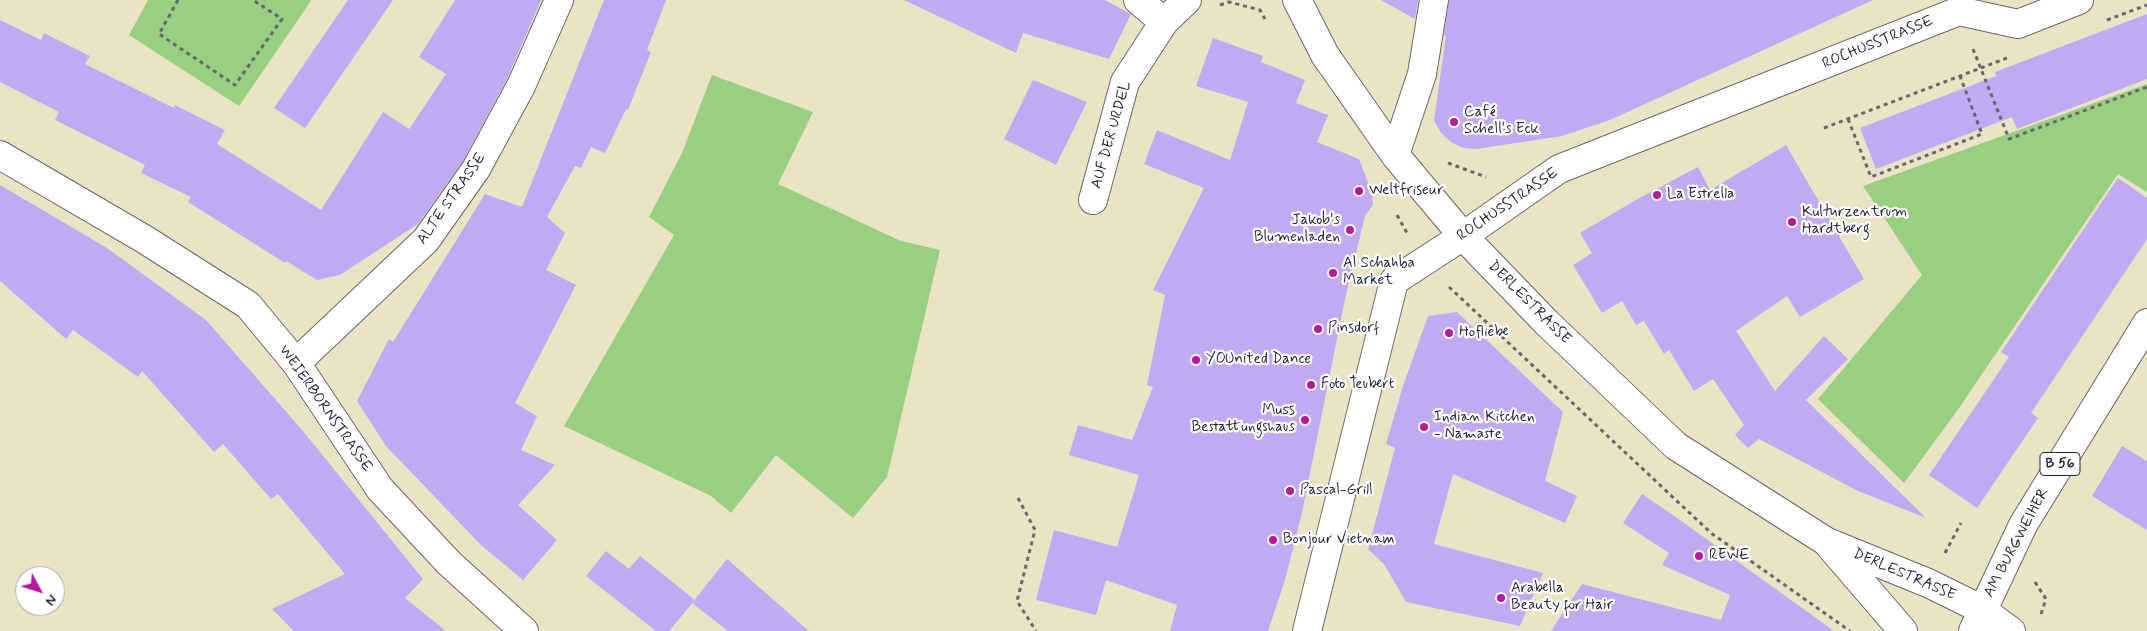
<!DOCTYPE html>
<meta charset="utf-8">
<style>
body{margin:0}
#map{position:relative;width:2147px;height:631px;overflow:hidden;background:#eae4c5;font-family:Mynerve,sans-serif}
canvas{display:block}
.north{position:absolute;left:15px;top:566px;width:50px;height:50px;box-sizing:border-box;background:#fff;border:1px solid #a7a7b1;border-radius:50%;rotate:130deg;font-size:14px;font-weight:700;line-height:20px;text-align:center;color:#22223b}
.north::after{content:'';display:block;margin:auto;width:18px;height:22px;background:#b5179e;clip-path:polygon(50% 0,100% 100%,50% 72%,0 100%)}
</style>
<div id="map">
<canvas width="2147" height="631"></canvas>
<div class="north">N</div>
</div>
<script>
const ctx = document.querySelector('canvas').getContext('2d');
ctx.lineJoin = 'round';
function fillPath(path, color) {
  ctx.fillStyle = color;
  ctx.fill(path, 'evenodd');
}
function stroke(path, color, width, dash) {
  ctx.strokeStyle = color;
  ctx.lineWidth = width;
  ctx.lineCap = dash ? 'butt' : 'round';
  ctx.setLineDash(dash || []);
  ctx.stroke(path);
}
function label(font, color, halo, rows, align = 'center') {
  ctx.font = font + ' Mynerve,sans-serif';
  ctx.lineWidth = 4.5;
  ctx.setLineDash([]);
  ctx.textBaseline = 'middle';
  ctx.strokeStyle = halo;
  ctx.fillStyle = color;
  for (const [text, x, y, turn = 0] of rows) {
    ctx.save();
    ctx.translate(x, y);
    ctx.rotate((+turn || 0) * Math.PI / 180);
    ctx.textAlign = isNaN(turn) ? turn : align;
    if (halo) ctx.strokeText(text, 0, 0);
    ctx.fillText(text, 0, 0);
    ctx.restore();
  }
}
const green = new Path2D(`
 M148,0H310L311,1L239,106L129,35Z
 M712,75L813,112L778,184L901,241L940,250L887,477L853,518L776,455L731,513L711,496L564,426L674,235L649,217L682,153Z
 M2147,84V192L2118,174L1957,411L1904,483L1818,399L1922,275L1863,186Z`);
const building = new Path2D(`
 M348,0H393L305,128L274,108Z
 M455,0H541L507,79L463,161L418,224L340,275L317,280L286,261L285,263L188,202L191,197L141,173L145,165L55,120L59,112L0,82V20L41,40L44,33L90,56L85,64L174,108L175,105L225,130L217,144L321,210L383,112L409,129L446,74L419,57Z
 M604,0H666L647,50L651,52L628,110L626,109L605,153L591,147L581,168L575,166L547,217L565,233L546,270L576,285L515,403L537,416L521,450L555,465L518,505L557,540L523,580L481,545L386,446L357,401L389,339L393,342L485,194L522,207Z
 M904,0H1105L1131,14L1109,59L1023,33L1016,53Z
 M1381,0H1418L1415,19Z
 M1449,0H1873L1610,120L1562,136L1476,149L1463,148L1451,142L1441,133L1434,120L1446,36L1444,35Z
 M2147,14V79L2017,129L2012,117L1876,169L1860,128L1996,76L1995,72Z
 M1213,38L1263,56L1261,62L1305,80L1296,103L1328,115L1317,142L1359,159L1372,193L1373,205L1365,216L1345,299L1302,513L1285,580L1268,631H1170L1177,605L1106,580L1096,615L1036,600L1054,530L1117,547L1139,475L1069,455L1078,425L1132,440L1153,387L1147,385L1165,295L1153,290L1204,188L1144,164L1157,130L1230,160L1248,102L1196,86Z
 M1033,80L1087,102L1056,165L1004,139Z
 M1786,145L1864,279L1800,317L1787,296L1736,331L1775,391L1824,336L1848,359L1806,400L1926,518L1858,491L1759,439L1748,448L1735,435L1744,425L1713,379L1694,391L1669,350L1664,354L1644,321L1636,325L1622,301L1602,313L1573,265L1592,253L1580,233L1634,201L1698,167L1710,190Z
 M2118,178L2147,198V239L2031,413L2038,418L1977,508L1929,475L2009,357L2001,352Z
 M0,185L107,248L206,320L303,431L423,579L405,598L446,631H294L272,609L345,574L278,494L271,499L223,444L214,452L142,371L138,377L73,330L66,339L0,281Z
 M1457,312L1563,412L1545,481L1577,496L1565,523L1453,474L1434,544L1543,573L1520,626L1406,602L1384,564L1368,549L1395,448L1386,444L1403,386L1428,316Z
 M2122,446L2147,461V530L2092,496Z
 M1642,494L1673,515L1834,631H1551L1582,584L1721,620L1730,595L1662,565L1669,553L1623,523Z
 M606,551L629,569L640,556L695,600L669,631H656L586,576Z
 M727,559L809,631H728L692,603Z`);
const path = new Path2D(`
 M178,0L159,34L235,85L282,19L253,0
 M1220,5L1229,2L1260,10L1265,19
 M2107,20L2147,5
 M1973,49L2009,139L2147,87
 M1848,119L1871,177L1982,134L1960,76
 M1824,128L2007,58
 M1448,163L1486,177
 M1397,215L1407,233
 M1449,287L1711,533L1850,631
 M1018,498L1035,530L1017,601L1036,631
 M1945,553L1961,523
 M2035,582L2046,599L2041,614`);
const minor = new Path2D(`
 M1138,0L1164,22
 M1297,0L1325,55L1395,155L1463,236L1547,323L1676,446L1827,542L1928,583L1981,609L2011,631
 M0,155L144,239L248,305L296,363L380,489L449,563L524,631
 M1395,155L1422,74L1434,0
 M1093,200L1125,82L1164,22L1187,0
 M296,363L426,240L476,169L521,86L559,0
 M1829,545L1903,631
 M1307,631L1394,281L1463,236L1559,169L1959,11L2018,24L2079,0`);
const major = new Path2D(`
 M1973,631L2023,525L2147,323`);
const markers = [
 [1454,122,5,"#b5179e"],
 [1359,191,5,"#b5179e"],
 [1657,195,5,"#b5179e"],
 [1792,222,5,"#b5179e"],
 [1350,230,5,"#b5179e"],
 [1333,273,5,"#b5179e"],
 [1318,329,5,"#b5179e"],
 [1449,333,5,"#b5179e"],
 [1196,360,5,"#b5179e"],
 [1311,385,5,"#b5179e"],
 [1305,420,5,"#b5179e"],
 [1424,427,5,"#b5179e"],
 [1290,491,5,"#b5179e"],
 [1273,540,5,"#b5179e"],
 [1699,556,5,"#b5179e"],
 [1501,598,5,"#b5179e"]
];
const shields = [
 [2060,464,40]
];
const shieldNames = [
 ["B 56",2060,464]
];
const streetNames = [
 ["ROCHUSSTRASSE",1878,43,-22],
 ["AUF DER URDEL",1112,135,-74],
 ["ALTE STRASSE",452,199,-55],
 ["ROCHUSSTRASSE",1508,205,-34],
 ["DERLESTRASSE",1529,303,45],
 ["WEIERBORNSTRASSE",325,409,55],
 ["AM BURGWEIHER",2017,543,-62],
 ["DERLESTRASSE",1904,575,23]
];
const poiNames = [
 ["Café",1464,113],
 ["Schell's Eck",1464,130],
 ["Weltfriseur",1369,191],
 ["La Estrella",1667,195],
 ["Kulturzentrum",1802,213],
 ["Hardtberg",1802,230],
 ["Jakob's",1340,221,"right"],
 ["Blumenladen",1340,238,"right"],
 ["Al Schahba",1343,264],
 ["Market",1343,281],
 ["Pinsdorf",1328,329],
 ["Hofliebe",1459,333],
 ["YOUnited Dance",1206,360],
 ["Foto Teubert",1321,385],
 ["Muss",1295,411,"right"],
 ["Bestattungshaus",1295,428,"right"],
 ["Indian Kitchen",1434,418],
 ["- Namaste",1434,435],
 ["Pascal-Grill",1300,491],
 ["Bonjour Vietnam",1283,540],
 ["REWE",1709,556],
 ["Arabella",1511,589],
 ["Beauty for Hair",1511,606]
];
fillPath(green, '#98cf81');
fillPath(building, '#c2a9f3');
stroke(minor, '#68666b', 30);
stroke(major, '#68666b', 30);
stroke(path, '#68666b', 3, [4, 4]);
stroke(minor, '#fff', 28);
stroke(major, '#fff', 28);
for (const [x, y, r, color] of markers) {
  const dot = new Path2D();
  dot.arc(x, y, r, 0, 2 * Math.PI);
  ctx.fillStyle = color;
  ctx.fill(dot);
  stroke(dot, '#fff', 2);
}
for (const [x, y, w] of shields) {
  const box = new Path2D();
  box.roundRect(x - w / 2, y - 11.5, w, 23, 4);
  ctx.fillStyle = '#fff';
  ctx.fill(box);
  stroke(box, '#22223b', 1);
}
label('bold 14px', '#22223b', null, shieldNames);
label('15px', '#22223b', '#fff', streetNames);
label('15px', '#22223b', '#fff', poiNames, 'left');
</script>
